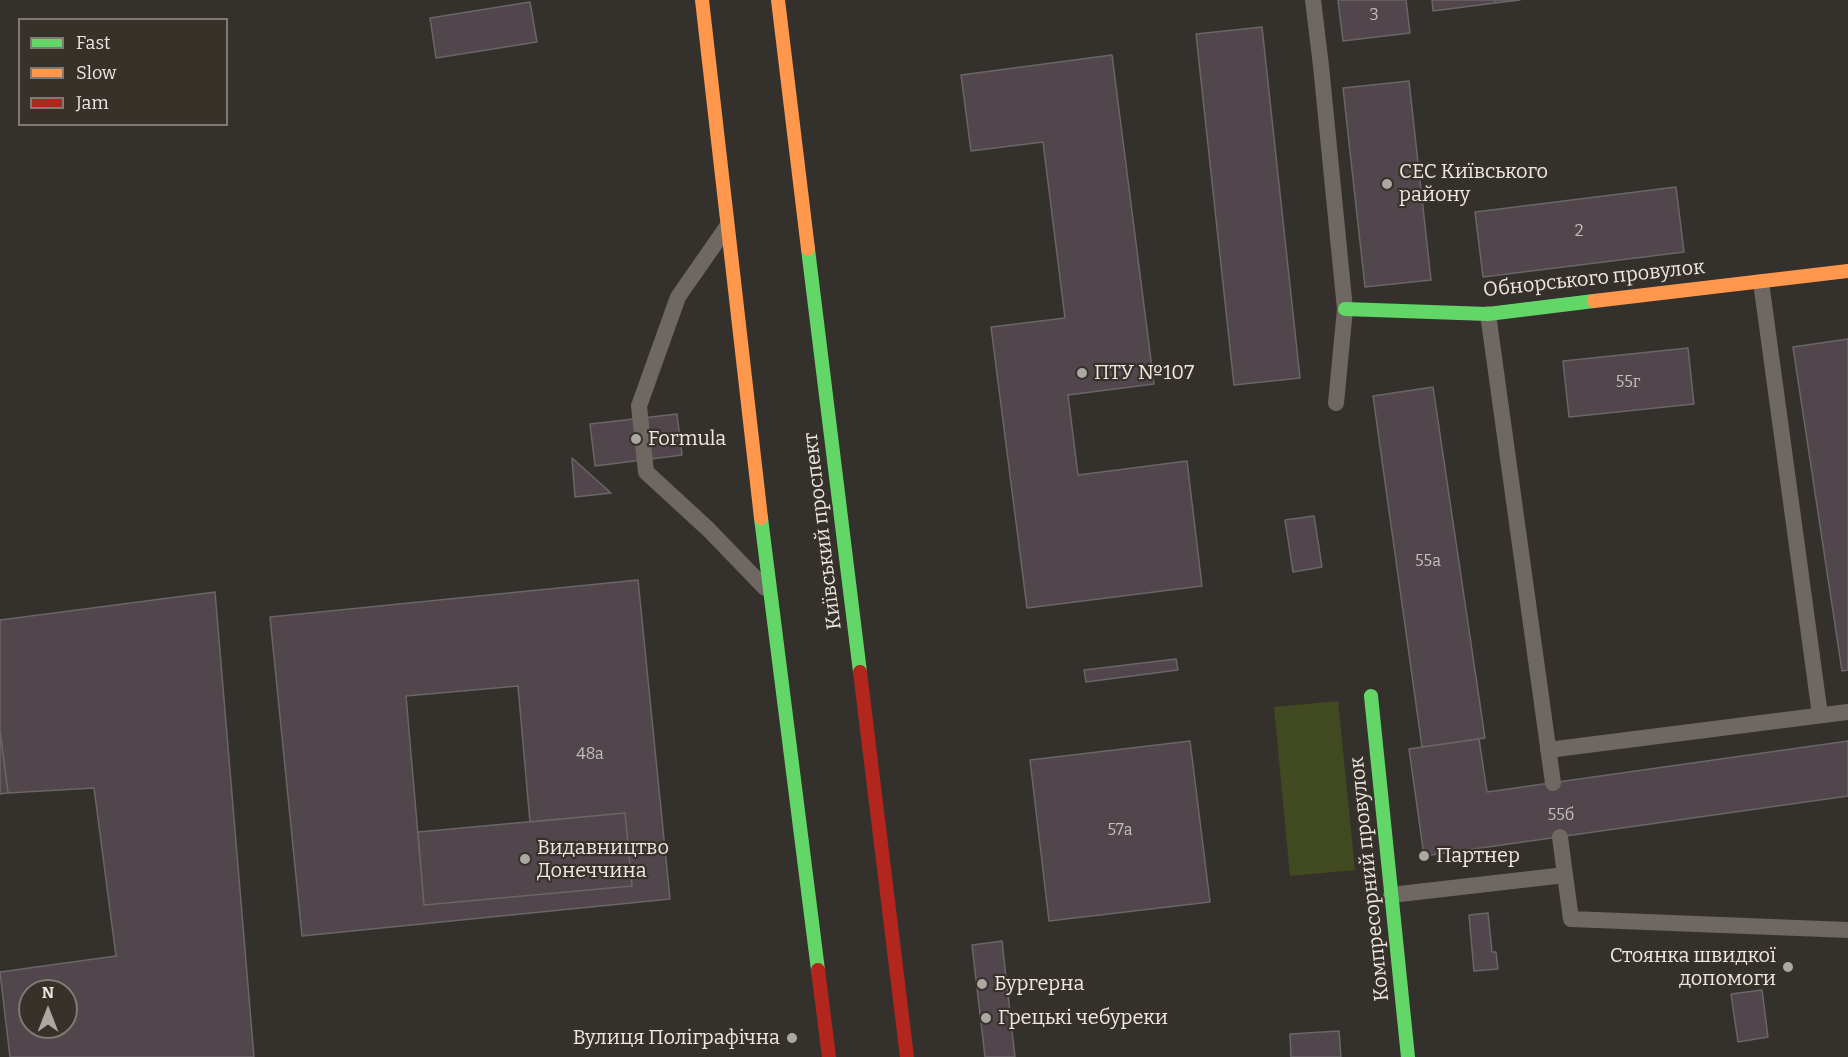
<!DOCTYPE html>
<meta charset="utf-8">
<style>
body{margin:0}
#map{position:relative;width:1848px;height:1057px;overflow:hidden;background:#34312d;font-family:Bitter,serif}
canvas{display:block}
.legend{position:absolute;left:18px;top:18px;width:210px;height:108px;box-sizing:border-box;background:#37312a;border:2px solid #7f7a74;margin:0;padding:8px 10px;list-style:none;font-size:18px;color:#ebe7e2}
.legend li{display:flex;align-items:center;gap:12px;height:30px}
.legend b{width:30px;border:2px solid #7f7a74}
.north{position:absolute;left:18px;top:979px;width:60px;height:60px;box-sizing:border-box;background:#37312a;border:2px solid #7f7a74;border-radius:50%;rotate:0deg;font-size:16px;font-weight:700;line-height:24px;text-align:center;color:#ebe7e2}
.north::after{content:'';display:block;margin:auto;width:21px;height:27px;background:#aba7a3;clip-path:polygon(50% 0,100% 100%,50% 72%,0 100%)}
</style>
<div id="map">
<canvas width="1848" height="1057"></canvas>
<ul class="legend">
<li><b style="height:8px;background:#63d668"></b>Fast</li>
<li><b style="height:8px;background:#ff974d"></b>Slow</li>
<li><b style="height:8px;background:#b3261e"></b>Jam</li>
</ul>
<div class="north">N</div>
</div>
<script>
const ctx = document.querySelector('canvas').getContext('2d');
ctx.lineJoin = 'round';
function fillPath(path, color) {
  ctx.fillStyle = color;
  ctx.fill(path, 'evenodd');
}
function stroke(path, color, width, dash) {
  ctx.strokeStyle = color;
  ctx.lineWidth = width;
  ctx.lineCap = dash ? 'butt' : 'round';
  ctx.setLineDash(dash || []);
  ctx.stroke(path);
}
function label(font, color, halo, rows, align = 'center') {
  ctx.font = font + ' Bitter,serif';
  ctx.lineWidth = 4.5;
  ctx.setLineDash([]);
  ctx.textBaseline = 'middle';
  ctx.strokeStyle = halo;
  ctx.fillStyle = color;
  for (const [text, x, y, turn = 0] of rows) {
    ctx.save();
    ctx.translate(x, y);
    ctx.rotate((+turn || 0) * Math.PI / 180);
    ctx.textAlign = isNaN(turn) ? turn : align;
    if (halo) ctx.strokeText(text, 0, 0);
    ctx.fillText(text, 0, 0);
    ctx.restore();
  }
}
const green = new Path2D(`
 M1338,701L1355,870L1290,876L1274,707Z`);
const building = new Path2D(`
 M1338,0H1406L1410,33L1343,41Z
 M1432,0H1495V3L1433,11Z
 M1495,0H1520L1495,3Z
 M530,2L537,42L436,58L430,18Z
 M1262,27L1300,378L1234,385L1196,34Z
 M1112,55L1154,384L1068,395L1078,475L1187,461L1202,586L1027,608L991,327L1065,318L1043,142L971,151L961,75Z
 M1409,81L1431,280L1365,287L1343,88Z
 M1676,187L1684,252L1483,277L1475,212Z
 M1848,339V670L1842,671L1793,347Z
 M1688,348L1694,404L1569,417L1563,361Z
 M1433,387L1485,738L1422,747L1373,396Z
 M677,414L682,455L595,466L590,424Z
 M572,458L611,493L575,497Z
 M1314,516L1322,567L1293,572L1285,520Z
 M638,580L670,899L302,936L270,617ZM518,686L530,822L625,813L632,886L424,905L406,696Z
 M215,592L254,1057H10L0,972L116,956L94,788L8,793L0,730V620ZM30,991H66V1027H30Z
 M1176,659L1178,670L1086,682L1084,670Z
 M0,730L8,793L0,794Z
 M1479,739L1487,792L1848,741V796L1424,856L1409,749Z
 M1190,741L1210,902L1049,921L1030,760Z
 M625,813L632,886L424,905L418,832Z
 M1488,913L1492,952H1496L1498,969L1474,971L1469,915Z
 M1002,941L1015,1057H985L972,945Z
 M1762,990L1768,1037L1738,1042L1731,994Z
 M1339,1031L1341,1057H1291L1290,1034Z`);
const lane = new Path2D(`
 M1313,0L1321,66L1345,309L1336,403
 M726,228L678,297L639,406L646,472L708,529L765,588
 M1761,282L1820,715
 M1488,314L1553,783
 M1548,750L1848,712
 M1560,837L1565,875
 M1391,895L1565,875L1571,919L1848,930`);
const fast = new Path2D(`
 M808,249L860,672
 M1345,309L1488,314L1594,301
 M761,518L818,970
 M1371,696L1408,1057`);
const slow = new Path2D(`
 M702,0L761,518
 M778,0L808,249
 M1594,301L1848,271`);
const jam = new Path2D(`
 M860,672L907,1057
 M818,970L829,1057`);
const markers = [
 [1387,184,6,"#aba7a3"],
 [1082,373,6,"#aba7a3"],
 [636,439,6,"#aba7a3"],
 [1424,856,6,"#aba7a3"],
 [525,859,6,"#aba7a3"],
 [1788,967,6,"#aba7a3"],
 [982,984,6,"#aba7a3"],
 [986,1018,6,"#aba7a3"],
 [792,1038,6,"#aba7a3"]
];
const numberNames = [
 ["3",1374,16],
 ["2",1579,232],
 ["55г",1628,383],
 ["55а",1428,562],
 ["48а",590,755],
 ["55б",1561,816],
 ["57а",1120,831]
];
const poiNames = [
 ["СЕС Київського",1399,172],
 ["району",1399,195],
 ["ПТУ №107",1094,373],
 ["Formula",648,439],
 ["Видавництво",537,848],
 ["Донеччина",537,871],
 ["Партнер",1436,856],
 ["Стоянка швидкої",1776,956,"right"],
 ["допомоги",1776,979,"right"],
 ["Бургерна",994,984],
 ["Грецькі чебуреки",998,1018],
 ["Вулиця Поліграфічна",780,1038,"right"]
];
const streetNames = [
 ["Обнорського провулок",1594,279,-6],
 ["Київський проспект",823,531,-97],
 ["Компресорний провулок",1370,879,-96]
];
fillPath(green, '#414a21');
fillPath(building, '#51464c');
stroke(building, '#6a6666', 1.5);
stroke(lane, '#6e6762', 16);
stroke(fast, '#63d668', 14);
stroke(slow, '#ff974d', 14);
stroke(jam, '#b3261e', 14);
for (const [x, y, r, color] of markers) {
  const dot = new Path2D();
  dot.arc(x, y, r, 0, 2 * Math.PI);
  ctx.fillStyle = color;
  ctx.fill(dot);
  stroke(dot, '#37312a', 2);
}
label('16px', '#c4bfbc', null, numberNames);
label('20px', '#ebe7e2', '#37312a', poiNames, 'left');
label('20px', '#ebe7e2', '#37312a', streetNames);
</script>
